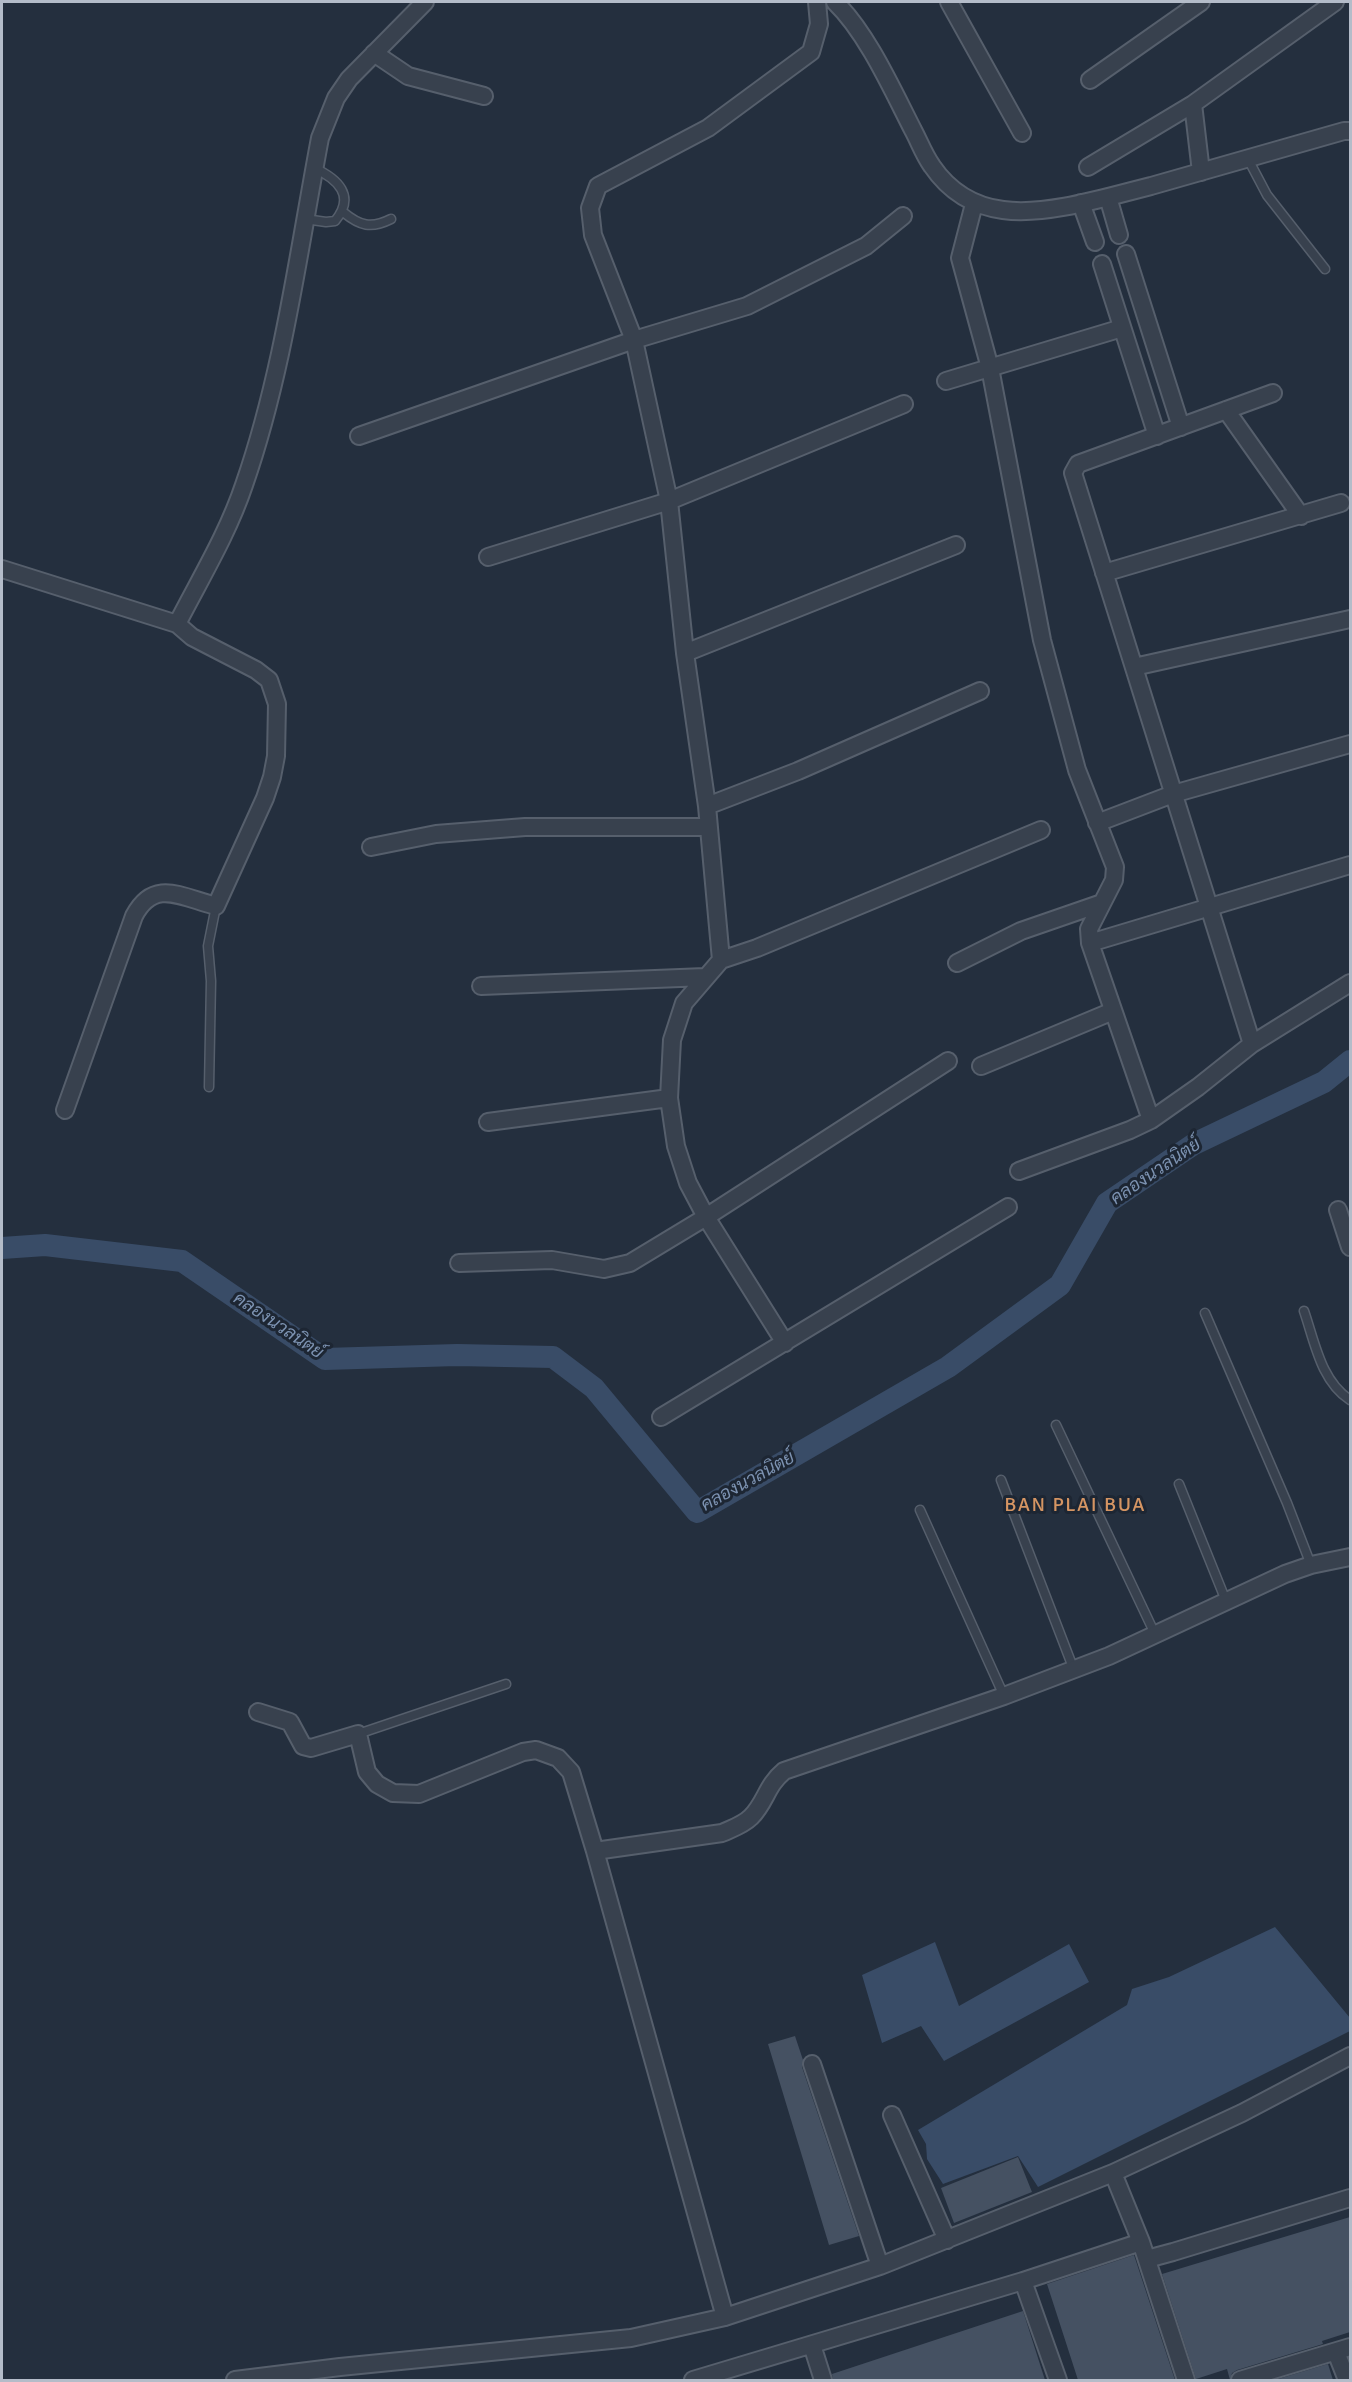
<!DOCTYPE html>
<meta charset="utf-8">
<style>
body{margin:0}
#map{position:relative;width:1352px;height:2382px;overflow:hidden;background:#242f3e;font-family:Signika,sans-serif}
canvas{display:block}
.frame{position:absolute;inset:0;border:3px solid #b4bcc9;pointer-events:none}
</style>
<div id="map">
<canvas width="1352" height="2382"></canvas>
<div class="frame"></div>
</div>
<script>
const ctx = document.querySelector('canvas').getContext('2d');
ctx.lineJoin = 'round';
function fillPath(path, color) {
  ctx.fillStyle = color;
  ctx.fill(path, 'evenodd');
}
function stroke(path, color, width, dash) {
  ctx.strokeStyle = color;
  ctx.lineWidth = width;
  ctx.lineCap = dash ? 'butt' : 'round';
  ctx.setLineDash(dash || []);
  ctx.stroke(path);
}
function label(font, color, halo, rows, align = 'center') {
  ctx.font = font + ' Signika,Sarabun,sans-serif';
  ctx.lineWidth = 6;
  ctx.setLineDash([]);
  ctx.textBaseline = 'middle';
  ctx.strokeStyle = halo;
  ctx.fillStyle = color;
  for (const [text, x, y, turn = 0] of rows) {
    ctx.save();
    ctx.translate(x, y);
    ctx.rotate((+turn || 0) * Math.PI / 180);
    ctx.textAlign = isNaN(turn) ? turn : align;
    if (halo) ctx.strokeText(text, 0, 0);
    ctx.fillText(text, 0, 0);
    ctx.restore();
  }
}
const water = new Path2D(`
 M1275,1927L1350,2018V2031L1038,2187L1018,2156L943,2184L927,2159L926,2144L918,2130L1127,2005L1132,1989L1169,1977Z
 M935,1942L959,2006L1069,1944L1089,1982L944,2061L921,2026L882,2043L862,1975Z`);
const canal = new Path2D(`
 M2,1248L45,1245L182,1261L325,1359L457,1355L553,1357L594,1388L697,1512L948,1367L1060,1285L1107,1203L1194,1144L1324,1082L1350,1061`);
const building = new Path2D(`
 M795,2036L803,2060L802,2067L859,2236L829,2245L768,2044Z
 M1018,2157L1032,2192L954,2223L941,2188Z
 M1350,2217V2332L1322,2341L1323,2344L1237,2370L1232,2373L1230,2380L1227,2369L1196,2379L1162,2274Z
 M1134,2255L1175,2380H1078L1047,2284Z
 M1023,2311L1045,2380H833L832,2374Z
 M1328,2364L1333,2380H1275Z`);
const service = new Path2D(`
 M1248,159L1267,195L1325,269
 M343,212C360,226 371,229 391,219
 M305,219L326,222L335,221C356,196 338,179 314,168
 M209,1087L211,981L208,946L216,906
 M1304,1311C1315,1343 1321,1381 1350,1400
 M1205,1313L1287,1503L1311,1565
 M1056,1425L1155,1634
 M1001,1480L1074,1670
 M1179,1484L1226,1601
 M920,1510L1004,1696
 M358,1734L506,1684`);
const minor = new Path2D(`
 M835,2C867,33 892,89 913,130C919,141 924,155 932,166C949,191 972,206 1003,210C1047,216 1107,197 1151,186C1215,168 1279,150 1344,131H1350
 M949,2L1022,133
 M374,53L408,76L484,96
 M1090,80L1201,2
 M1088,167L1193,104
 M1201,172L1193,104L1335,2
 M1108,197L1119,235
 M1081,203L1095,242
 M974,204L960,258L990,368L1042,640L1077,770L1115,867L1114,880L1089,929L1090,943L1151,1120
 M1126,254L1181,427
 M1102,264L1157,436
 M946,381L1122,328
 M1226,410L1301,516
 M359,436L634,340L747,306L866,246L903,216
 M488,557L669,501L904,404
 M2,569L177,624C200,579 228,533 244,485C283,373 298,254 320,138L336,98L349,79L425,2
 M1104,573L1341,503
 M685,653L956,545
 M1134,667L1350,619
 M707,806L798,771L980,691
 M1097,823L1173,794L1350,744
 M371,847L436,834L525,827H708
 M1090,943L1350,865
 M721,960L757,948L1041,830
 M957,963L1021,931L1102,903
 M481,986L705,977
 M1252,1044L1073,473L1078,464L1273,393
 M981,1066L1113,1011
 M65,1110L134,916C154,878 181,897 216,906L265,798L272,777L276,756L277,704L269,680L256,670L192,637L177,624
 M488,1122L669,1098
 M1019,1171L1130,1130L1151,1120L1198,1087L1252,1044L1350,983
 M1338,1210L1350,1247
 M459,1263L552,1260L604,1269L630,1263L706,1217L948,1061
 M785,1343L706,1217L688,1183L676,1146L669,1098L672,1040L684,1003L721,960L707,806L685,653L669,501L634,340L593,235L590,208L598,186L708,128L811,52L819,24L817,2
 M661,1417L1008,1207
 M258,1712L290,1722L303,1746L311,1748L358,1734L367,1772L377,1784L393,1793L419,1794L523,1752L536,1750L558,1758L571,1772L595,1851L725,2317
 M595,1851L722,1833C733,1828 743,1825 751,1817C766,1802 766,1786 784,1771L1004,1696L1109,1656L1285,1574L1311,1565L1350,1557
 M812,2064L880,2266
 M892,2115L947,2240
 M1113,2173L1141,2242L1186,2380
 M1147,2259L1173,2252L1350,2198
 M1023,2281L1058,2380
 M812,2345L823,2380
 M1336,2352L1347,2380
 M235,2380L340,2367L631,2338L725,2317L880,2266L1113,2173L1242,2113L1350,2056
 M693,2380L1023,2281L1141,2242
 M1240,2380L1350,2347`);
const waterNames = [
 ["คลองนวลนิตย์",1156,1172,-34],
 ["คลองนวลนิตย์",278,1326,34],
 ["คลองนวลนิตย์",748,1482,-29]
];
const quarterNames = [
 ["BAN PLAI BUA",1075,1506]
];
fillPath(water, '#394c67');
stroke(canal, '#394c67', 22);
fillPath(building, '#455162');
stroke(service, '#565f6c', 11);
stroke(minor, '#565f6c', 20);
stroke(service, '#38414e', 8);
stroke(minor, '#38414e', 16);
label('italic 18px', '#7c92b1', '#1d2633', waterNames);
ctx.letterSpacing = '1.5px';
label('20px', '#d59563', '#1d2633', quarterNames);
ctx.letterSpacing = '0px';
</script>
